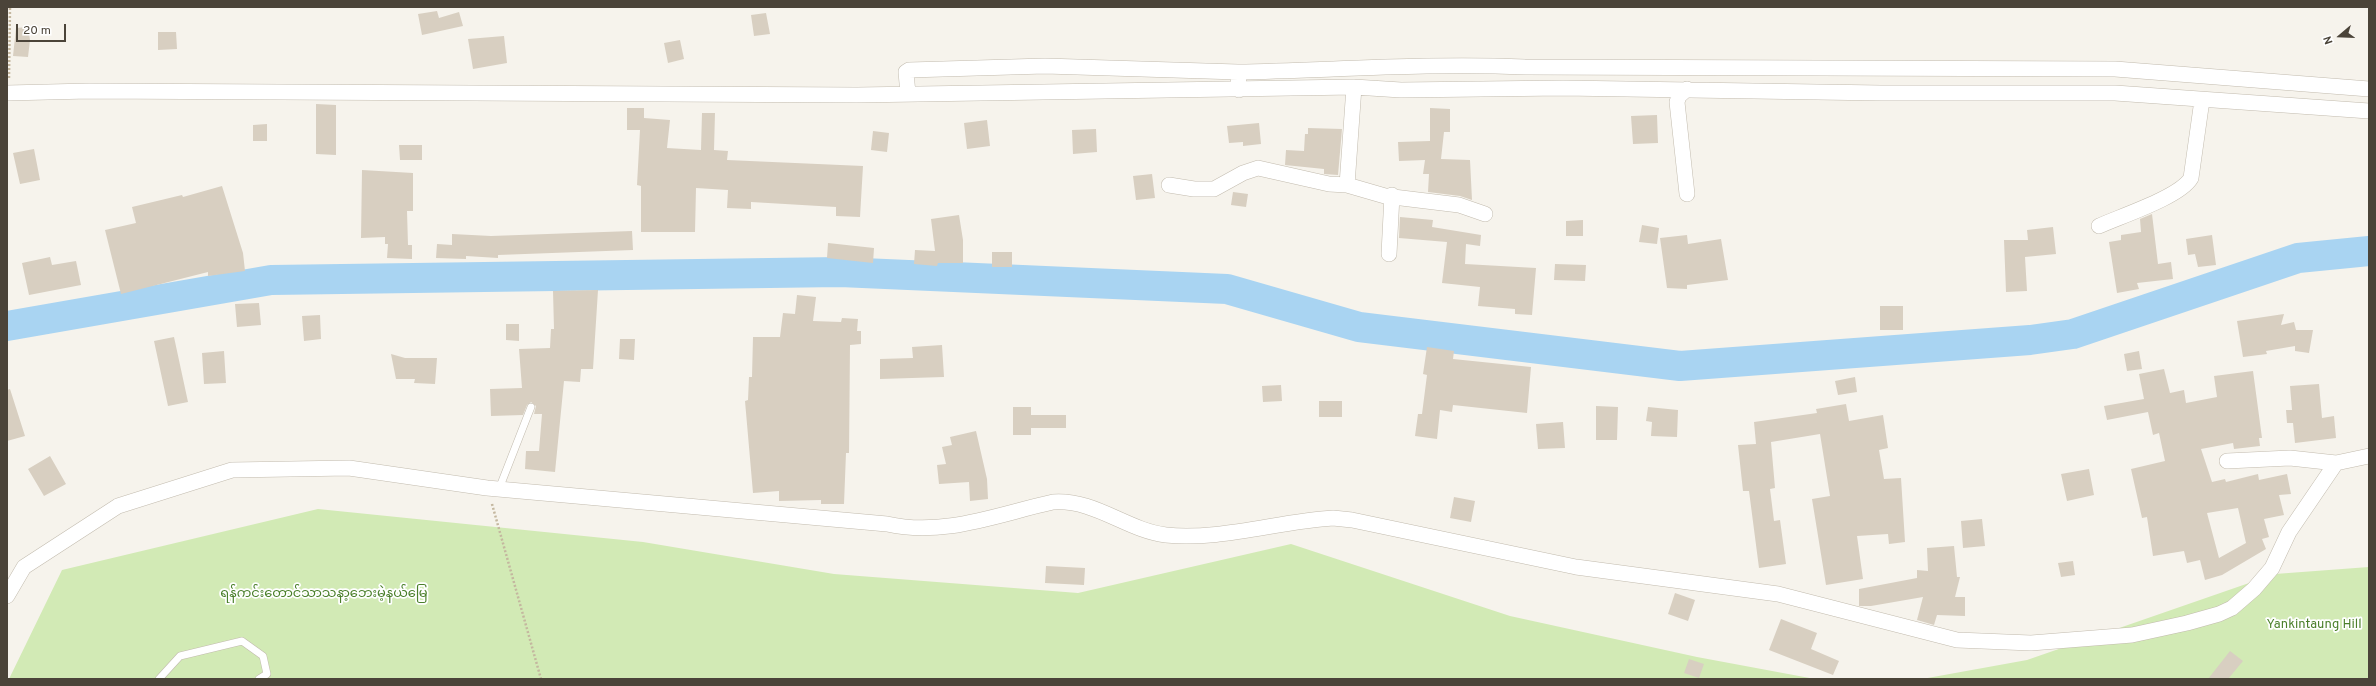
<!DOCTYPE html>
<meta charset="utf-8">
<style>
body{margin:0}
#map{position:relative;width:2376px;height:686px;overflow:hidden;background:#f6f3ec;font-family:Overpass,sans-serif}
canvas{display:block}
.frame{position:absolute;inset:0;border:8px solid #4b4439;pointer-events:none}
.north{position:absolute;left:2320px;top:16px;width:40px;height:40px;-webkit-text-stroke:3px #fff;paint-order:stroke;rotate:251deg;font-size:11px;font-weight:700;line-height:16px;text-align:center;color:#4b4439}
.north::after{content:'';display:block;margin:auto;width:14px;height:18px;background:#4b4439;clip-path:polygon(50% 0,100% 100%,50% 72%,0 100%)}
.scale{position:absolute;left:16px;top:24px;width:50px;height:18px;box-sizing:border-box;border:2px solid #4b4439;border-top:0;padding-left:5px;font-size:12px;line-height:14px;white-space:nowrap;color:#4b4439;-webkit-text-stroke:3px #fff;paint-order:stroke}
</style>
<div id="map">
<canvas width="2376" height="686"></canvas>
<div class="frame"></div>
<div class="north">N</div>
<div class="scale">20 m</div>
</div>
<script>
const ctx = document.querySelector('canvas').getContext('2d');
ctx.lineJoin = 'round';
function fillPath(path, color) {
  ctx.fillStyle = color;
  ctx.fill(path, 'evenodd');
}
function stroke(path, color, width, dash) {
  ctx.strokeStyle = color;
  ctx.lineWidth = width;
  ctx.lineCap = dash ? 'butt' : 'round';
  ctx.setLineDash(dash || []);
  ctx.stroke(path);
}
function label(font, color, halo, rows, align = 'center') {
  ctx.font = font + ' Overpass,"Noto Sans Myanmar",sans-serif';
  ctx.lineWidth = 3.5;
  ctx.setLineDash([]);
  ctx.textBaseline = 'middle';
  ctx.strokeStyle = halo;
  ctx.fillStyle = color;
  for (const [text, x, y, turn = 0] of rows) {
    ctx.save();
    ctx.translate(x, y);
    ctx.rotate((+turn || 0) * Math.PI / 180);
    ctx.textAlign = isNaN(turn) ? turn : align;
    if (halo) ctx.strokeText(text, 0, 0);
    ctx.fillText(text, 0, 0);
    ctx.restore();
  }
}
const green = new Path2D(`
 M318,509L643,542L834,574L1078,593L1291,544L1510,616L1697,657L1815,679H9L62,570Z
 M2369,567V679H1922L2027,660L2275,574Z`);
const river = new Path2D(`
 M7,326L271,280L840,272L1227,289L1359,327L1680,366L2030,340L2073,334L2298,258L2369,251`);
const building = new Path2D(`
 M437,11L439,18L459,12L463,26L422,35L418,14Z
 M766,13L770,34L754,36L751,15Z
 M28,27L30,40L28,57L13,56L16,28Z
 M158,32H176L177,49L158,50Z
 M504,36L507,63L473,69L468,39Z
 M680,40L684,59L668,63L664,43Z
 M316,104L336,105V155L316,154Z
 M627,108H644V118L670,120L667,148L701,150L702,113H715L714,150L728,151L727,160L863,166L860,217L836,216V207L751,202V209L727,208L728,190L696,188L695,232H641V186L637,185L640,130H627Z
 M1430,108L1450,109V132H1444L1441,159L1470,160L1472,200L1460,196L1428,192L1429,174H1423L1425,160L1399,161L1398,142L1430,141Z
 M1657,115L1658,143L1633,144L1631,116Z
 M987,120L990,146L967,149L964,123Z
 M1259,123L1261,144L1243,146V142L1229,143L1227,126Z
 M267,124V141H253V125Z
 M1308,128L1342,129L1338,175L1324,174V169L1285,165L1286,150L1304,151L1305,134H1308Z
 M1096,129L1097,152L1073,154L1072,130Z
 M873,131L889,133L887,152L871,150Z
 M399,145H422V160H400Z
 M34,149L40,180L20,184L13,153Z
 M362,170L413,173V211H407L408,245H412V259L387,258L388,244H385V237L361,238Z
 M1152,174L1155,198L1136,200L1133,176Z
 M222,186L243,253L245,271L208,276V272L121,294L105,230L136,223L132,207L182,195L183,197Z
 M1233,192L1248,194L1246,207L1231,205Z
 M2152,214L2158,264L2171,262L2173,279L2137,283L2139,289L2117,293L2109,242L2121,240V235L2141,232L2140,219Z
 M959,215L963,240V263H938L937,266L914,264L915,250L935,251L931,219Z
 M1400,217L1433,220L1432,227L1481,235L1480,246L1466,244L1465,264L1536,268L1532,315L1515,314V309L1478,306L1480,287L1442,283L1447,242L1399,238Z
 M1583,220V236H1566V221Z
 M1642,225L1659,228L1657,244L1639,242Z
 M2053,227L2056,254L2025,257L2027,291L2006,292L2004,240H2028L2027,230Z
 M632,231L633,250L498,255V258L466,256V259L436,258L437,244L452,245V234L491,236Z
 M1687,235L1688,244L1721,239L1728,280L1687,285V289L1667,288L1660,238Z
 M2212,235L2216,265L2198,267L2195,254L2188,255L2186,239Z
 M828,243L874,248L873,263L827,258Z
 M992,252H1012V267H992Z
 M50,257L52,265L76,261L81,285L29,295L22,263Z
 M1555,264L1586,265L1585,281L1554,280Z
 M598,290L593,369H581L580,382L564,381L555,472L525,469L526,451H539L542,414H534L536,406L531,402L527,405L523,415L491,416L490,389L522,388L519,349L550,348L551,329H554L553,291Z
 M797,295L816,297L813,321L841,322L842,318L858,319L857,331H861V344L850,345L849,453H846L844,504H821V500L779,501V491L753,493L745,401L748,400L749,377H752L753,337H780L783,313L795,314Z
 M259,303L261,325L237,327L235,304Z
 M1880,306H1903V330H1880Z
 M2284,314L2281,325L2294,322L2296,330H2313L2309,353L2295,351V346L2266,351L2267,354L2243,357L2237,321Z
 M320,315L321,339L304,341L302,316Z
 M506,324H519V341L506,340Z
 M174,337L188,402L168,406L154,341Z
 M620,339H635L634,360L619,359Z
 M942,345L944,377L880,379V359L913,358L912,347Z
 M1427,347L1454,351L1453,359L1531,367L1527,413L1453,405L1452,412L1440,410L1437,439L1415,436L1418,414H1422L1427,375L1423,374Z
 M224,351L226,383L204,384L202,353Z
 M2139,351L2142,369L2127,371L2124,354Z
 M391,354L405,358H437L435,384L414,383L415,379H396Z
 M2164,369L2170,393L2184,390L2186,403L2217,397L2214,376L2253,371L2262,438H2259L2260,446L2234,449L2233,443L2201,449L2212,482L2225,479L2226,482L2258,474L2259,480L2287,474L2291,494L2279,495L2284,515L2264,519L2269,537L2262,539L2266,549L2222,575L2205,580L2200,560L2187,563L2184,551L2153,556L2147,517L2142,518L2131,469L2165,461L2159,433L2153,435L2148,412L2107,420L2104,406L2144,399L2139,374ZM2238,508L2246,543L2219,558L2207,513Z
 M1855,377L1857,392L1838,395L1835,381Z
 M2319,384L2322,418L2334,416L2336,438L2295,443L2293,423H2287L2286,410H2292L2290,386Z
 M1281,385L1282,401L1263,402L1262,386Z
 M10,389L25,436L7,441V390Z
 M1319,401H1342V417H1319Z
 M1846,404L1849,421L1883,415L1888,448L1879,450L1884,479L1901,478L1905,542L1889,544L1888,534L1857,536L1863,579L1826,585L1812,499L1830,496L1820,434L1771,442L1775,488L1770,489L1774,521L1780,520L1786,564L1759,568L1749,491H1743L1738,445L1756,444L1754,422L1817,413L1816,409Z
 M1596,406L1618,407L1617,440H1596Z
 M1013,407H1031V415H1066V428H1031V435H1013Z
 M1648,407L1678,410L1677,437L1651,436L1652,422L1646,421Z
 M1563,422L1565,448L1538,449L1536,424Z
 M976,431L987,479L988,499L970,501L969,482L939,484L937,465L946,464L942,447L952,445L950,437Z
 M50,456L66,484L44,496L28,469Z
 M2089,469L2094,495L2067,501L2061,474Z
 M1454,497L1475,501L1471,522L1450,518Z
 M1982,519L1985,546L1963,548L1961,521Z
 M1954,546L1957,577H1960L1955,597H1965V616L1937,615L1934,625L1917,620L1923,597L1871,606H1859V589L1917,578V570L1928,571L1927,548Z
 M2073,561L2075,575L2061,577L2058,563Z
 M1046,566L1085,568L1084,585L1045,583Z
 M1675,593L1695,600L1688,621L1668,614Z
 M1781,619L1817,633L1811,649L1839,661L1833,675L1769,650Z
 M2230,651L2243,661L2228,679H2208Z
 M1689,659L1704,664L1699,678L1684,673Z`);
const path = new Path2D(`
 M9,78L10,7
 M492,504L541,679`);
const service = new Path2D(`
 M499,489L531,407
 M159,679L180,656L242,641L263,656L267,674L259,679`);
const minor = new Path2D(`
 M1687,89L1679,96L1677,102L1687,194
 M1239,90L1238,72C1334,70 1429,63 1525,67L2115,69L2369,89
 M7,93L89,91L857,95L1354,87L1401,90L1563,88L1881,93H2115L2369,111
 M908,94L906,72L909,70L1045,66L1238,72
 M1169,185L1194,189H1214L1243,173L1258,168L1329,184L1347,185L1354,87
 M1347,185L1385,196L1459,205L1485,214
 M2099,226C2121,216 2180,197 2191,178L2202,100
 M1389,254L1392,195
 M2227,461L2290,458L2336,463
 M7,596L24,567L118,506L232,470L349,468L487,488L887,524C944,537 998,514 1053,502C1095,499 1126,530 1166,535C1217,541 1281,521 1333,518L1352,520L1576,567L1778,594L1957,640L2031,643L2132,635L2187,623L2219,614L2232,608L2254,589L2272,568L2289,532L2336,463L2369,456`);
const parkNames = [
 ["ရန်ကင်းတောင်သာသနာ့ဘေးမဲ့နယ်မြေ",324,594],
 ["Yankintaung Hill",2314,625]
];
fillPath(green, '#d2eab5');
stroke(river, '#a9d4f2', 30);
fillPath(building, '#d8cfc1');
stroke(service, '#c2bbae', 8);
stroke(minor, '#c2bbae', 16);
stroke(path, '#c4b79f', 2.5, [2, 2]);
stroke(service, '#fff', 7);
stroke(minor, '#fff', 15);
label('13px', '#4a7f2a', '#fff', parkNames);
</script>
